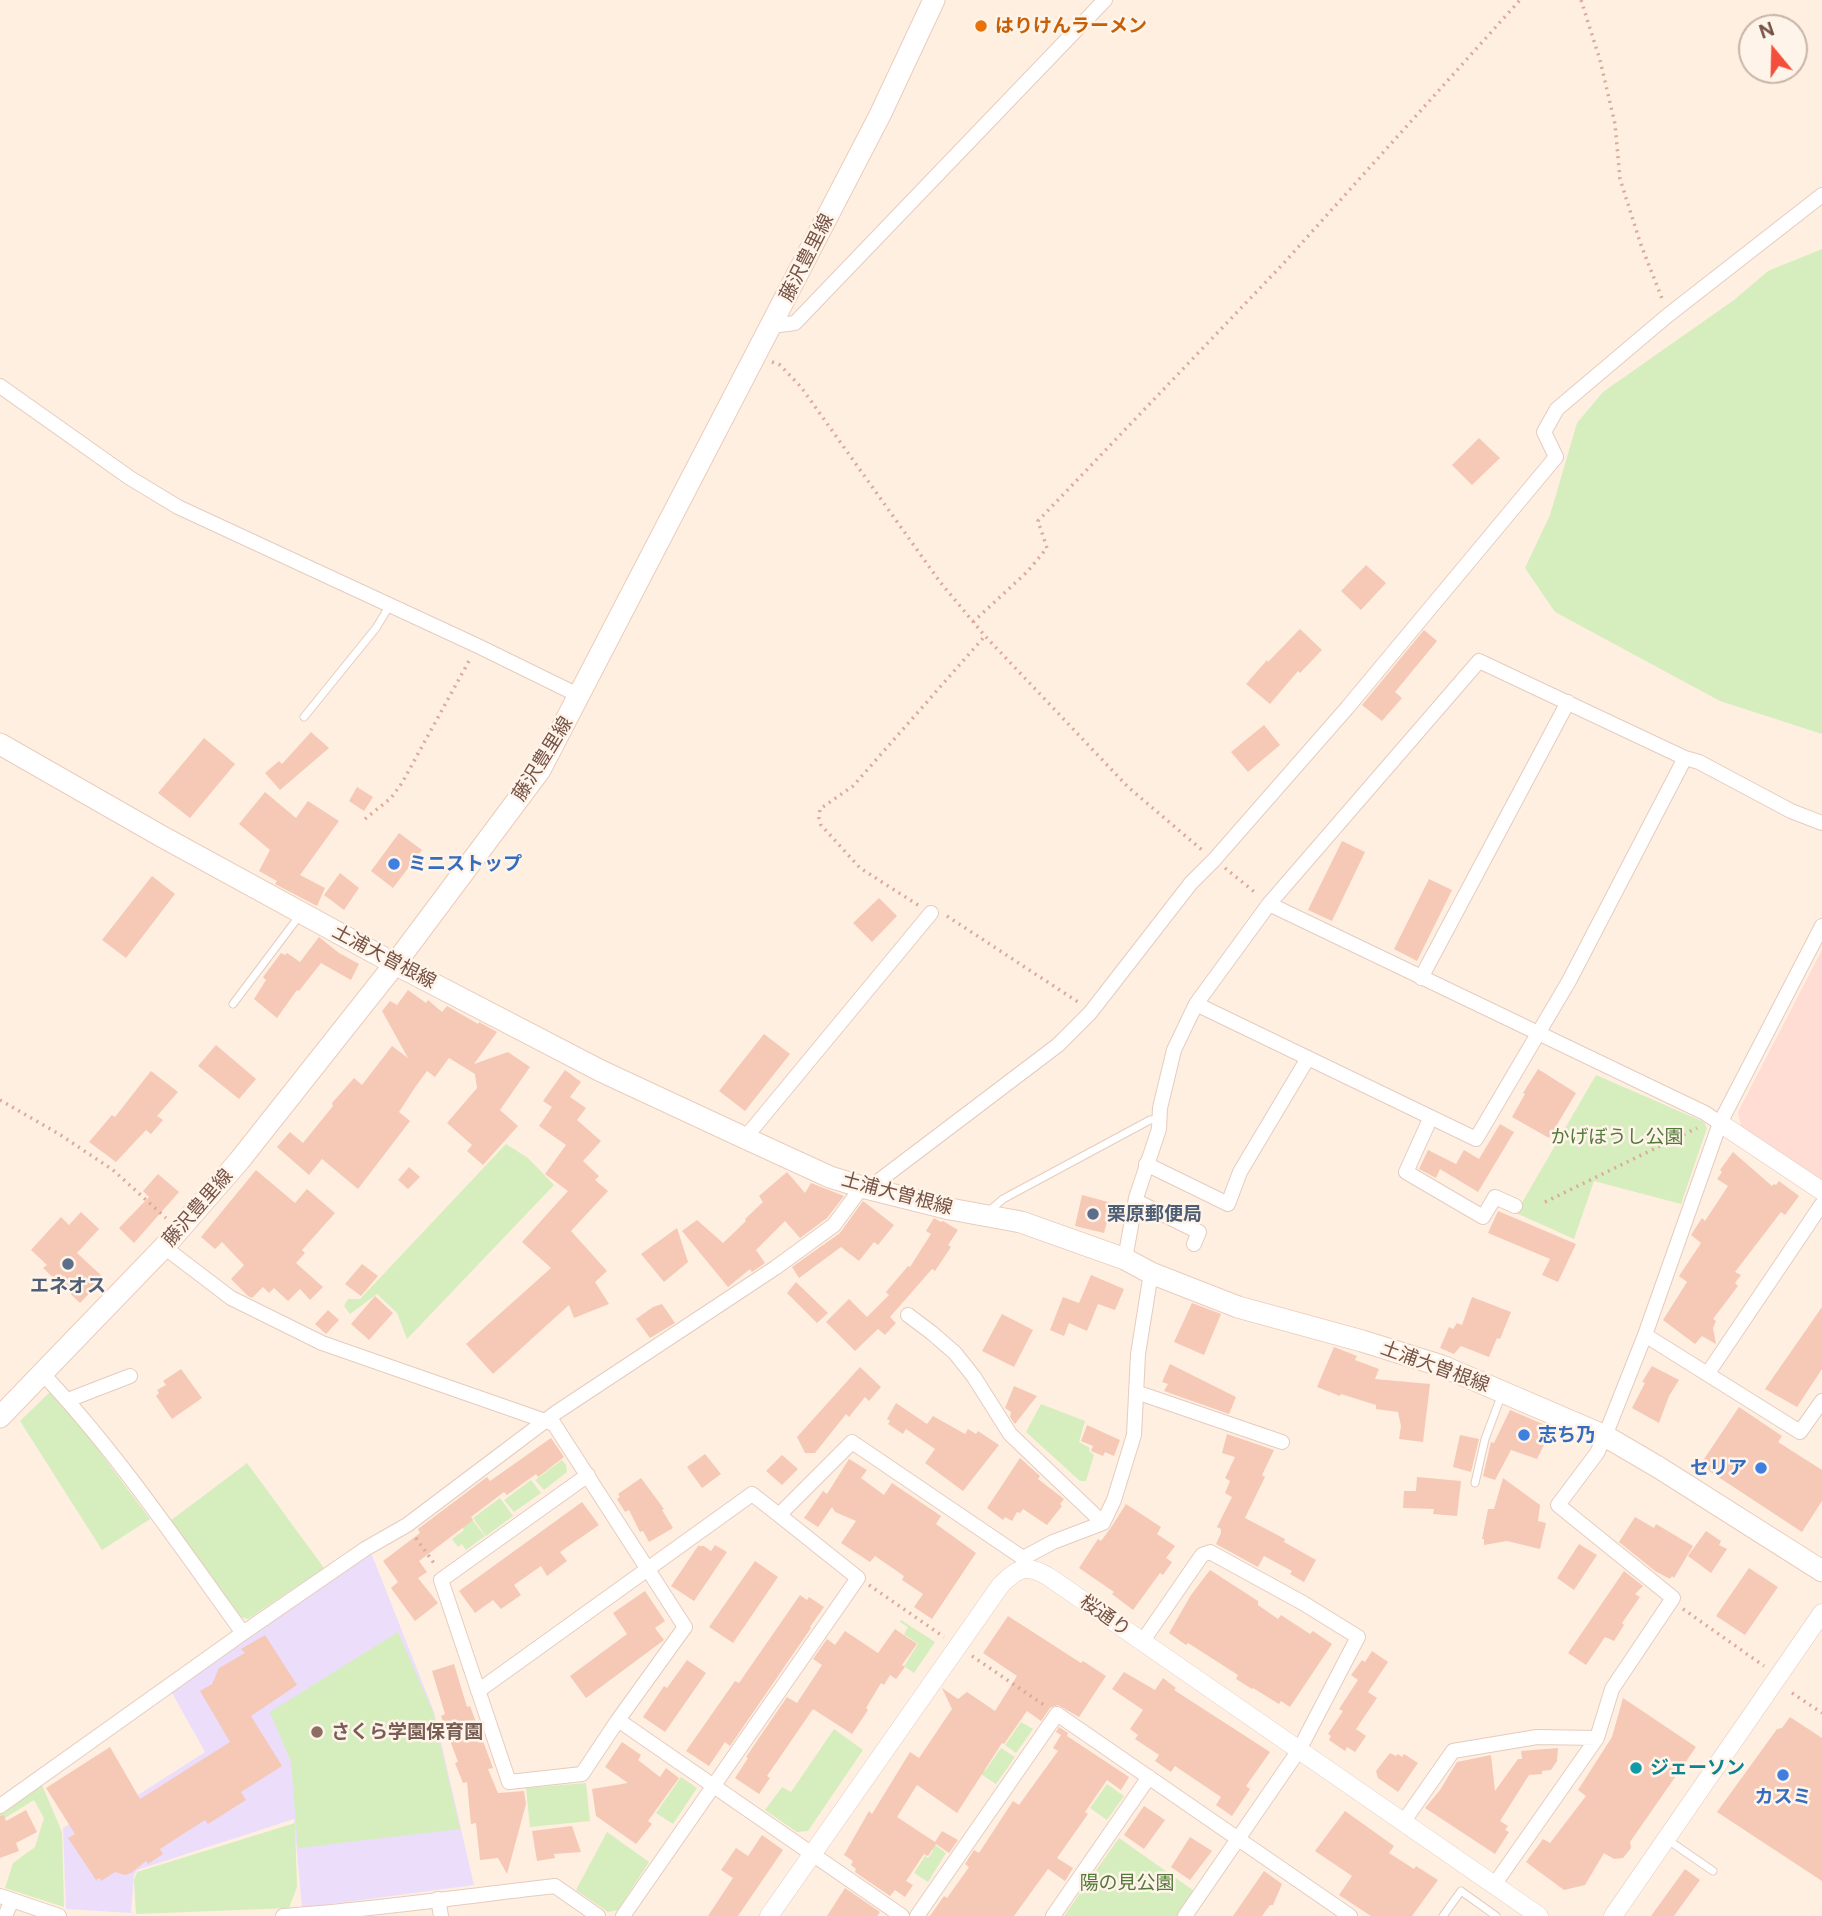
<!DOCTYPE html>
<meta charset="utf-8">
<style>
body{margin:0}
#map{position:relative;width:1822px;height:1916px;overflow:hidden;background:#feefe1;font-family:Figtree,sans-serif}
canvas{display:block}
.north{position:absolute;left:1738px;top:14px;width:70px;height:70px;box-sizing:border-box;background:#fff4e9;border:2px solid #c9b3a8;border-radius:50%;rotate:341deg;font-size:19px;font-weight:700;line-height:28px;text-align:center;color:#775246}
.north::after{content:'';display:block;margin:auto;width:24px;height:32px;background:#f34f3b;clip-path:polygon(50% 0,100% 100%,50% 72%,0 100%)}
</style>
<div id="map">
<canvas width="1822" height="1916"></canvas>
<div class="north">N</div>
</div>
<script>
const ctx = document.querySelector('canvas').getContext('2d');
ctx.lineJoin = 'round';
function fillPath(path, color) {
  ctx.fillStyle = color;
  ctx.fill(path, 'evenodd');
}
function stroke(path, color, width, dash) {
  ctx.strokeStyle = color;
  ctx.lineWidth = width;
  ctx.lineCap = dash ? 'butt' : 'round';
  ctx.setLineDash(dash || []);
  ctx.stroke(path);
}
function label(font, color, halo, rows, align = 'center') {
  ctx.font = font + ' Figtree,"Noto Sans JP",sans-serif';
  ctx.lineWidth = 5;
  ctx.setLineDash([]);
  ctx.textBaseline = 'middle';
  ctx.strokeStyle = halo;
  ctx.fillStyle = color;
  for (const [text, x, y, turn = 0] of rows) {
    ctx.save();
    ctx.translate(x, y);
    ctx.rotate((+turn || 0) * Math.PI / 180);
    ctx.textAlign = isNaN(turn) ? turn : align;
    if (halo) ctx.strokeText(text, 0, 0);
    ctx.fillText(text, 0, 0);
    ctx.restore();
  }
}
const commercial = new Path2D(`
 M1822,950V1181L1741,1126L1738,1112Z`);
const education = new Path2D(`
 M369,1554L372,1555L434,1712L474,1885L302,1908L294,1819L137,1870L134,1875L131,1913L66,1909L63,1828L125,1793L130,1800L205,1752L171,1691Z`);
const green = new Path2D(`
 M1822,249V734L1720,701L1555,612L1525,568L1550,515L1577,423L1603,392L1734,300L1768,271Z
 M1596,1075L1704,1122L1707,1128L1681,1204L1594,1181L1574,1239L1516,1213Z
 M506,1144L528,1158L554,1185L407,1339L397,1313L377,1294L350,1314L344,1306L348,1299H360Z
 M50,1392L75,1419L150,1519L102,1550L20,1421Z
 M1041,1404L1085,1421L1079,1442L1090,1448L1089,1451L1094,1455L1086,1481H1080L1026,1432Z
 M562,1460L566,1465L567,1472L544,1490L535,1480Z
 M247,1463L324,1568L248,1619L240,1617L170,1521Z
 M531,1480L541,1493L514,1512L504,1500Z
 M500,1498L513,1516L486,1536L473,1518Z
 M470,1517L485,1536L466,1550L462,1544L458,1547L452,1539L464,1530L462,1527Z
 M901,1620L935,1642L914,1673L904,1666L918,1644L904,1634L908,1627L900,1622Z
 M398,1632L433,1712L460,1829L298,1848L291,1762L270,1712Z
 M1021,1722L1033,1729L1016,1753L1005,1745Z
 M834,1729L863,1750L808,1831L797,1832L765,1810L782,1787L791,1792Z
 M1001,1748L1015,1757L996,1784L979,1773L982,1770L985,1771Z
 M681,1777L697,1788L673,1824L656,1813Z
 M586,1783L590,1821L530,1827L526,1788Z
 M1107,1784L1124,1796L1107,1820L1090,1808Z
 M42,1785L62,1832L64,1907L5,1888L13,1863L35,1847L44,1818L34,1800L0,1821V1814Z
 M295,1823L297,1887L289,1908L136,1914L134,1880L137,1872Z
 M607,1832L649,1862L618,1910L608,1912L576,1890Z
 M1119,1838L1194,1891L1177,1916H1064Z
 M934,1844L946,1853L928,1882L914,1873L925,1856L928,1858L933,1851L931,1848Z`);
const building = new Path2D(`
 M1479,438L1500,458L1472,485L1452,465Z
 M1366,565L1386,583L1361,610L1341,591Z
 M1300,629L1322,650L1300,673L1298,671L1270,704L1246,684L1267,660L1268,662Z
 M1424,630L1437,641L1395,692L1402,698L1382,721L1362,705Z
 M1264,725L1280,745L1248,772L1231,752Z
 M311,732L329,748L280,790L265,773L279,761L282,764Z
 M204,738L235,764L190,818L158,793Z
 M357,787L373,797L364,811L349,801Z
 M265,792L296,818L308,801L339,821L300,875L325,888L317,906L275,884L277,881L259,871L270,850L239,824Z
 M399,833L422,850L393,888L371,871Z
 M1342,841L1365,852L1332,921L1308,910Z
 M340,873L359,888L344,910L324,895Z
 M152,876L175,894L126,958L102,940Z
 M1429,879L1452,890L1417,961L1394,949Z
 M879,898L897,916L872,942L853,923Z
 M319,937L339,953L359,964L351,980L321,963L299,991L297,990L277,1018L254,999L266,980L263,977L281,953L285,955L287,953L300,962Z
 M408,990L426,1003L428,1000L442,1012L447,1006L478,1024L479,1022L497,1032L474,1064L508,1052L530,1067L500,1110L518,1126L483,1165L467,1151L472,1145L447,1123L477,1088L475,1074L449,1058L435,1077L427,1071L416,1086L399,1112L410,1121L358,1189L322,1159L309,1175L277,1147L290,1132L303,1143L333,1106L332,1103L354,1078L362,1085L392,1046L408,1058L382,1011L390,1001L397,1005Z
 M764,1034L790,1054L745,1111L719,1091Z
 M216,1045L256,1079L239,1099L198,1066Z
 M1538,1069L1576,1093L1549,1138L1512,1117L1525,1094L1523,1093Z
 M565,1070L581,1082L570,1097L586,1108L577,1120L601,1141L583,1161L599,1176L595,1180L608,1191L571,1231L607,1271L595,1282L609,1304L574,1318L569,1305L493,1374L466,1344L551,1268L522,1242L568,1191L545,1174L566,1145L539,1126L552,1107L543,1101Z
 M151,1071L178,1092L157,1116L163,1120L151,1134L146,1130L116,1162L89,1142L112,1115L115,1117Z
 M1500,1124L1514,1132L1478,1192L1440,1169L1436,1178L1419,1169L1428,1150L1456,1164L1464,1150L1479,1159Z
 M1733,1152L1772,1186L1774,1184L1776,1185L1779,1181L1799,1196L1785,1215L1781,1212L1735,1272L1741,1275L1735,1283L1738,1286L1713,1319L1716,1321L1713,1328L1716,1344L1702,1336L1695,1344L1663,1320L1687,1282L1679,1276L1701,1243L1691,1235L1702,1218L1705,1221L1728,1186L1717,1179L1722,1172L1720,1170Z
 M409,1167L420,1177L408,1189L398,1180Z
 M256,1170L295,1203L307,1189L335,1213L302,1250L305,1253L296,1263L323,1287L310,1300L300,1289L288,1301L274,1288L269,1293L263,1287L252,1298L248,1296L231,1279L244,1265L222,1242L215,1249L201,1237Z
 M787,1172L805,1193L811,1183L844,1196L827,1218L800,1238L785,1221L756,1250L765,1263L752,1272L750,1269L728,1287L682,1231L697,1220L723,1243L746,1221L745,1219L763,1202L759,1196Z
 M158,1174L179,1192L134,1243L119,1228L149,1197L143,1191Z
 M1082,1195L1112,1203L1104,1233L1075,1226Z
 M863,1201L894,1225L878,1245L874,1242L859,1261L841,1247L799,1278L792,1267L840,1233Z
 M1498,1211L1576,1244L1558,1282L1542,1275L1550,1259L1488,1233Z
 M81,1212L99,1229L77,1253L104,1278L80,1303L43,1268L47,1265L31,1250L61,1217L69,1225Z
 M934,1218L941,1222L943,1221L958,1230L948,1245L951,1247L935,1271L932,1269L890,1317L896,1323L885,1335L878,1329L855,1351L826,1322L849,1299L867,1317L889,1295L886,1292L908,1266L910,1267L931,1234L926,1231Z
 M677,1228L688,1262L664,1282L641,1254Z
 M362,1264L378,1276L361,1296L345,1284Z
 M1091,1275L1124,1289L1115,1310L1098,1304L1087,1331L1069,1323L1064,1336L1050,1330L1063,1297L1079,1303Z
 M796,1282L828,1313L817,1323L787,1293Z
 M375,1296L393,1313L369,1340L351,1324Z
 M1472,1297L1511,1312L1500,1339L1497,1338L1489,1357L1461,1346L1454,1354L1440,1348L1449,1327L1453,1329L1457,1323L1462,1325Z
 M1192,1303L1221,1314L1204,1355L1174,1342Z
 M662,1304L675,1323L650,1338L636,1319L653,1307Z
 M1822,1307V1369L1797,1407L1765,1389Z
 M328,1310L339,1320L326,1334L315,1324Z
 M1002,1314L1033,1330L1014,1367L982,1351Z
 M1334,1347L1357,1356L1355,1360L1379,1369L1375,1379L1430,1384L1423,1442L1399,1439L1401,1426L1398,1412L1376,1409V1405L1341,1394L1340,1396L1317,1387Z
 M1170,1364L1236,1397L1229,1414L1164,1391L1168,1384L1162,1382Z
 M1652,1366L1679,1380L1669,1396L1659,1423L1632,1408L1645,1383L1642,1382Z
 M860,1367L881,1387L869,1401L865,1397L849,1417L846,1414L815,1453H805L797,1437Z
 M181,1369L202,1398L172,1419L156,1396L159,1393L157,1390L166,1385L163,1381Z
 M1014,1386L1037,1396L1015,1424L1010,1417L1011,1412L1005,1408Z
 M896,1403L927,1424L933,1416L965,1434L968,1429L976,1434L978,1431L999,1445L963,1491L925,1463L935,1449L906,1429L903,1434L888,1424L890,1421L887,1419Z
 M1739,1407L1782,1436L1778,1442L1822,1470V1501L1802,1532L1700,1465Z
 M1510,1410L1552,1428L1537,1459L1511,1450L1495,1480L1483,1476L1491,1442L1494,1443Z
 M1087,1425L1120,1440L1114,1456L1105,1452L1103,1456L1091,1451L1093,1446L1081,1441Z
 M1227,1434L1274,1450L1262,1475L1265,1477L1245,1518L1285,1539L1284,1542L1316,1560L1304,1582L1290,1574L1292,1571L1264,1556L1258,1567L1216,1544L1221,1533V1529L1217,1527L1232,1497L1225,1493L1230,1481L1225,1478L1235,1457L1222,1453Z
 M1460,1435L1479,1439L1471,1472L1453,1467Z
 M551,1438L564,1457L538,1477L536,1474L507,1495L504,1492L471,1517L473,1520L419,1561L427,1572L418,1578L438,1603L415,1621L391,1588L398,1582L383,1561L420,1533L418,1529L487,1477L490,1481Z
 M705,1454L721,1474L702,1488L687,1467Z
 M782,1455L798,1469L782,1485L766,1471Z
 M1020,1458L1040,1476L1038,1479L1064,1499L1060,1504L1062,1506L1047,1525L1023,1509L1020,1513L1017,1512L1012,1521L1005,1517L1003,1520L987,1508Z
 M849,1459L867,1470L861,1478L884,1495L892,1483L941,1516L936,1524L976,1553L932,1619L914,1607L923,1594L902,1580L904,1576L875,1556L870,1562L841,1543L856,1521L835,1512L832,1507L818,1527L804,1518L823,1491L827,1494Z
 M1417,1477L1461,1481L1457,1516L1433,1514L1434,1509L1403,1508L1404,1491H1416Z
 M641,1478L664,1509L662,1510L673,1528L649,1542L643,1531L640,1532L629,1510L625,1512L617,1499L620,1497L618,1494Z
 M1503,1478L1540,1505L1538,1521L1546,1523L1540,1549L1507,1541L1484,1545V1539H1482L1488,1509H1494Z
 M582,1502L599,1525L560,1552L567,1561L547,1576L541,1566L514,1585L521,1595L501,1609L493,1600L475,1613L459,1591Z
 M1126,1504L1161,1527L1157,1534L1175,1546L1166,1558L1172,1562L1163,1575L1160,1573L1133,1610L1112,1594L1114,1592L1079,1568L1098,1539L1101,1541L1110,1529Z
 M1635,1517L1654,1528L1656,1524L1693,1546L1674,1578L1672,1576L1670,1579L1655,1571L1619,1542Z
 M1706,1531L1721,1541L1719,1545L1727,1549L1711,1573L1688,1556Z
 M1579,1544L1597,1555L1574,1590L1557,1578Z
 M715,1545L727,1552L694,1601L671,1586L698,1546H704L711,1551Z
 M755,1561L778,1577L733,1643L709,1627Z
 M1749,1568L1778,1587L1745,1635L1716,1616Z
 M1210,1570L1258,1601V1605L1278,1619L1281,1615L1310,1634L1313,1631L1332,1644L1290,1707L1281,1701L1279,1704L1253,1688L1252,1689L1236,1679L1238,1675L1188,1643L1186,1645L1169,1633L1191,1595Z
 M1624,1571L1643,1586L1635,1594L1640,1597L1622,1623L1624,1625L1614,1641L1605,1637L1586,1665L1568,1653Z
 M645,1591L665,1621L655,1628L664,1640L586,1698L570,1676L627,1634L613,1613Z
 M800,1595L807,1600L809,1597L824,1607L810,1627L811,1628L730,1746L725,1742L709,1766L686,1751L735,1681L739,1683Z
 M1008,1616L1081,1663L1083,1661L1106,1676L1079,1717L1058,1705L1050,1708L1041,1721L1027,1711L1004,1744L1002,1743L957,1813L917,1785L897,1817L935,1842L942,1831L958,1840L949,1853L936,1844L928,1856L924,1854L906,1881L913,1885L905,1897L895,1890L890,1896L855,1872L856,1869L851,1865L853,1861L844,1855L869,1811L872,1814L910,1752L919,1758L952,1709L942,1688L958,1699L967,1692L995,1711L1017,1676L983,1653Z
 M895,1629L917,1644L902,1665L905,1667L896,1679L890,1675L884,1685L881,1683L866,1708L868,1710L852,1734L813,1709L767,1776L770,1778L759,1794L735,1778L748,1758L746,1757L787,1697L797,1703L822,1665L813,1659L827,1639L835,1645L845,1631L878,1653Z
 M265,1635L297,1685L251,1716L282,1766L241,1792L246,1800L208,1824L205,1820L160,1849L163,1854L148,1864L146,1861L131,1873L125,1875L115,1872L101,1881L100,1878L96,1880L68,1838L75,1834L46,1788L110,1747L140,1799L230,1742L200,1691L212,1684L219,1668L245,1653L241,1649Z
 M1372,1651L1388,1662L1368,1692L1377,1698L1356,1729L1366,1736L1355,1752L1347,1747L1345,1751L1329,1740L1331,1736L1328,1734L1343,1711L1339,1709L1358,1680L1351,1675L1362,1660L1365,1662Z
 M687,1660L706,1673L665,1732L643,1717L664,1686L667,1688Z
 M454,1664L467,1707L470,1706L493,1768L488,1769L498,1793L524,1791L526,1804L507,1874L498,1858L480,1860L476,1823L471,1824L467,1782L463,1783L455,1763L458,1762L441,1716L445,1714L432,1671Z
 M1124,1672L1155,1690L1163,1678L1176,1688L1174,1690L1270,1752L1246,1786L1250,1789L1232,1816L1216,1805L1221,1797L1175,1766L1171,1772L1155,1761L1159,1755L1135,1739L1138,1735L1130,1729L1143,1710L1112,1689Z
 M1623,1698L1696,1747L1630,1842L1631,1848L1623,1858L1614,1859L1604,1853L1585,1885L1564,1890L1526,1862L1543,1839L1550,1843L1586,1796L1578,1790L1612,1737Z
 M1790,1717L1822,1738V1881L1717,1812L1777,1729L1782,1728Z
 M1059,1727L1068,1733L1067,1736L1129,1777L1121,1790L1107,1780L1085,1812L1088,1814L1057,1858L1073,1868L1065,1881L1048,1869L1014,1916H930L944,1896L947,1898L967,1870L969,1867L965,1864L974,1850L979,1853L1013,1801L1019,1805L1058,1751L1053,1748L1061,1735L1056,1732Z
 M622,1742L641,1755L638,1760L660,1777L666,1768L679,1778L648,1821L652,1824L636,1844L596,1816L592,1789L628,1783L605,1767Z
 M1558,1748L1557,1761L1551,1770L1542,1771V1774L1529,1775L1500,1821L1508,1826L1505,1830L1509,1832L1495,1854L1425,1808L1440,1790L1457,1762L1491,1755L1495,1791L1518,1759H1522L1521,1751Z
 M1390,1753L1396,1756L1398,1754L1402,1757L1404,1754L1418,1763L1398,1792L1378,1778L1376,1771Z
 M1144,1806L1165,1820L1144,1849L1124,1835Z
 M26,1810L37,1832L16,1843L19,1851L0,1858V1816L4,1815L6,1821Z
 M1345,1811L1394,1846L1389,1853L1414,1869L1416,1866L1438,1880L1412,1916H1371L1339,1895L1352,1876L1315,1851Z
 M572,1826L581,1852L554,1854L555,1858L537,1861L532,1831Z
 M762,1835L783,1850L738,1916H708L733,1878L721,1870L736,1848L748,1856Z
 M1190,1837L1212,1851L1190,1880L1171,1867Z
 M1685,1869L1700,1880L1674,1916H1651Z
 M1264,1871L1282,1884L1273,1905H1270L1262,1916H1233Z
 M845,1888L880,1912L877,1916H827Z`);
const path = new Path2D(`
 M1581,0L1600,60L1615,124L1620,179L1641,245L1663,301
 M772,362L780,365L801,387L940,582L985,636L1128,787L1202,850
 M973,622L1027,572L1047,548L1038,521L1283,264L1520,0
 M365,819L391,798L402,783L470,659
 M1225,868L1257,894
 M918,905L860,868L821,825L819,818L820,809L853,786L985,636
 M947,916L1078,1002
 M0,1100L59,1134L113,1170L166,1218
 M1545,1202L1697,1128
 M416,1538L436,1566
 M869,1585L944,1637
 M1683,1609L1764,1666
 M972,1656L1044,1705
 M1792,1693L1822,1713`);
const service = new Path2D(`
 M304,717L376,628L390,605
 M233,1004L300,915
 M988,1212L1003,1199L1150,1120L1159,1119
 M1475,1483L1485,1439L1502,1394
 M1668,1840L1713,1871
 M1443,1916L1461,1891L1496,1916`);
const minor = new Path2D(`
 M771,326L795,323L1105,0
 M0,386L130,478L178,507L478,646L580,696
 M1269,904L1705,1113L1720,1123
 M1421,978L1568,702
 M1196,1004L1476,1139L1569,981L1685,758
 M1431,1117L1406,1172L1483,1217L1495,1197L1515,1206
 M745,1138L931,913
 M1146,1164L1228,1204L1240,1172L1308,1058
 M868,1189L1058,1045L1090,1013L1191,883L1214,860L1347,708L1556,457L1544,432L1557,409L1667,316L1822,195
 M1136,1201L1199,1232L1194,1244
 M164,1247L231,1298L322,1343L554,1424L685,1627L618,1720L582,1774L509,1782L441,1580L588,1475
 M1125,1259L1136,1198L1159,1129L1160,1108L1174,1050L1196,1004L1269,904L1479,661L1685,758L1699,762L1791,811L1822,823
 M908,1315L932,1333L955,1353L974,1377L1010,1434L1103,1523
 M1645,1335L1800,1432L1822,1401
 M42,1373C117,1452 179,1545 243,1633
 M1708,1373L1822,1204
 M1136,1392L1282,1442
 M68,1400L130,1376
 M1023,1558L1053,1542L1103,1523L1114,1500L1134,1435L1138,1354L1151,1273
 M1142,1642L1202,1555L1210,1552L1303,1603L1358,1637L1299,1750L1185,1916
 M478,1691L752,1494L779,1515L852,1442L1023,1558L1025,1568
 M618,1720L902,1916
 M0,1806L243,1633L365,1549L407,1525L557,1412L775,1268L834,1225L862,1187
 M1404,1821L1453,1751L1537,1737L1597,1738
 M1494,1885L1597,1738L1612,1689L1673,1598L1558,1505L1597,1453L1605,1436L1645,1335L1720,1123L1822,926
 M0,1896L59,1916
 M438,1899L441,1916
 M5,1916L12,1900
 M283,1916C374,1910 464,1896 555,1886L598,1916
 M623,1916L858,1578L779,1515
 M917,1916L1057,1714L1350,1916
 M1053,1916L1149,1777`);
const tertiary = new Path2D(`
 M1720,1123L1822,1191
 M769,1916L1000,1586C1017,1568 1026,1563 1049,1577L1539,1916
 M1613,1916L1822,1613`);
const secondary = new Path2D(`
 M0,744L161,836L395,964L601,1071L745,1138L830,1177L862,1187L950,1209L1021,1222L1125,1259L1151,1273L1238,1307L1362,1341L1442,1366L1605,1436L1658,1467L1822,1571
 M0,1417L164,1247L239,1161L395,964L540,770L880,115L934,0`);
const markers = [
 [981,26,7,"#e8710a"],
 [394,864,7,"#3f7fe0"],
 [1093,1214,7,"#5c6f8a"],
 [68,1264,7,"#5c6f8a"],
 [1524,1435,7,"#3f7fe0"],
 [1761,1468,7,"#3f7fe0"],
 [317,1732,7,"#8d6e63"],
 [1636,1768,7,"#0f9aa8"],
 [1783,1775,7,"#3f7fe0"]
];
const foodNames = [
 ["はりけんラーメン",995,26]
];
const streetNames = [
 ["藤沢豊里線",807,258,-63],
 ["藤沢豊里線",543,759,-58],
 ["土浦大曽根線",384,957,28],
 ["土浦大曽根線",897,1194,15],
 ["藤沢豊里線",198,1208,-49],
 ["土浦大曽根線",1435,1367,20],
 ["桜通り",1105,1616,35]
];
const shopNames = [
 ["ミニストップ",408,864],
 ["志ち乃",1538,1435],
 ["セリア",1747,1468,"right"],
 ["カスミ",1783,1797,"center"]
];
const parkNames = [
 ["かげぼうし公園",1617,1137],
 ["陽の見公園",1127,1883]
];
const serviceNames = [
 ["栗原郵便局",1107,1214],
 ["エネオス",68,1286,"center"]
];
const educationNames = [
 ["さくら学園保育園",331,1732]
];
const cultureNames = [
 ["ジェーソン",1650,1768]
];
fillPath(commercial, '#ffdcd4');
fillPath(education, '#ecdefa');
fillPath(green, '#d6edbe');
fillPath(building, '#f6c8b6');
stroke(service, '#e5ccbf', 9);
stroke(minor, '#e5ccbf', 16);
stroke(tertiary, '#e5ccbf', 19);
stroke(secondary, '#ebccbb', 23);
stroke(path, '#dbab99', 3.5, [2, 5]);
stroke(service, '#fff', 7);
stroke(minor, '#fff', 14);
stroke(tertiary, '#fff', 18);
stroke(secondary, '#fff', 21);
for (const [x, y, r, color] of markers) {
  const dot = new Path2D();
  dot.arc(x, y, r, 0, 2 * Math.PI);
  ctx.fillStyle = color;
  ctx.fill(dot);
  stroke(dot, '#fff4e9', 2.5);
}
label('bold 19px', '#c56008', '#fff4e9', foodNames, 'left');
label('19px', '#775246', '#fff4e9', streetNames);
label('bold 19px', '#366cbe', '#fff4e9', shopNames, 'left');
label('19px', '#53783a', '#fff4e9', parkNames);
label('bold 19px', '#4e5e75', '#fff4e9', serviceNames, 'left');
label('bold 19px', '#785e54', '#fff4e9', educationNames, 'left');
label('bold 19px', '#0d838f', '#fff4e9', cultureNames, 'left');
</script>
